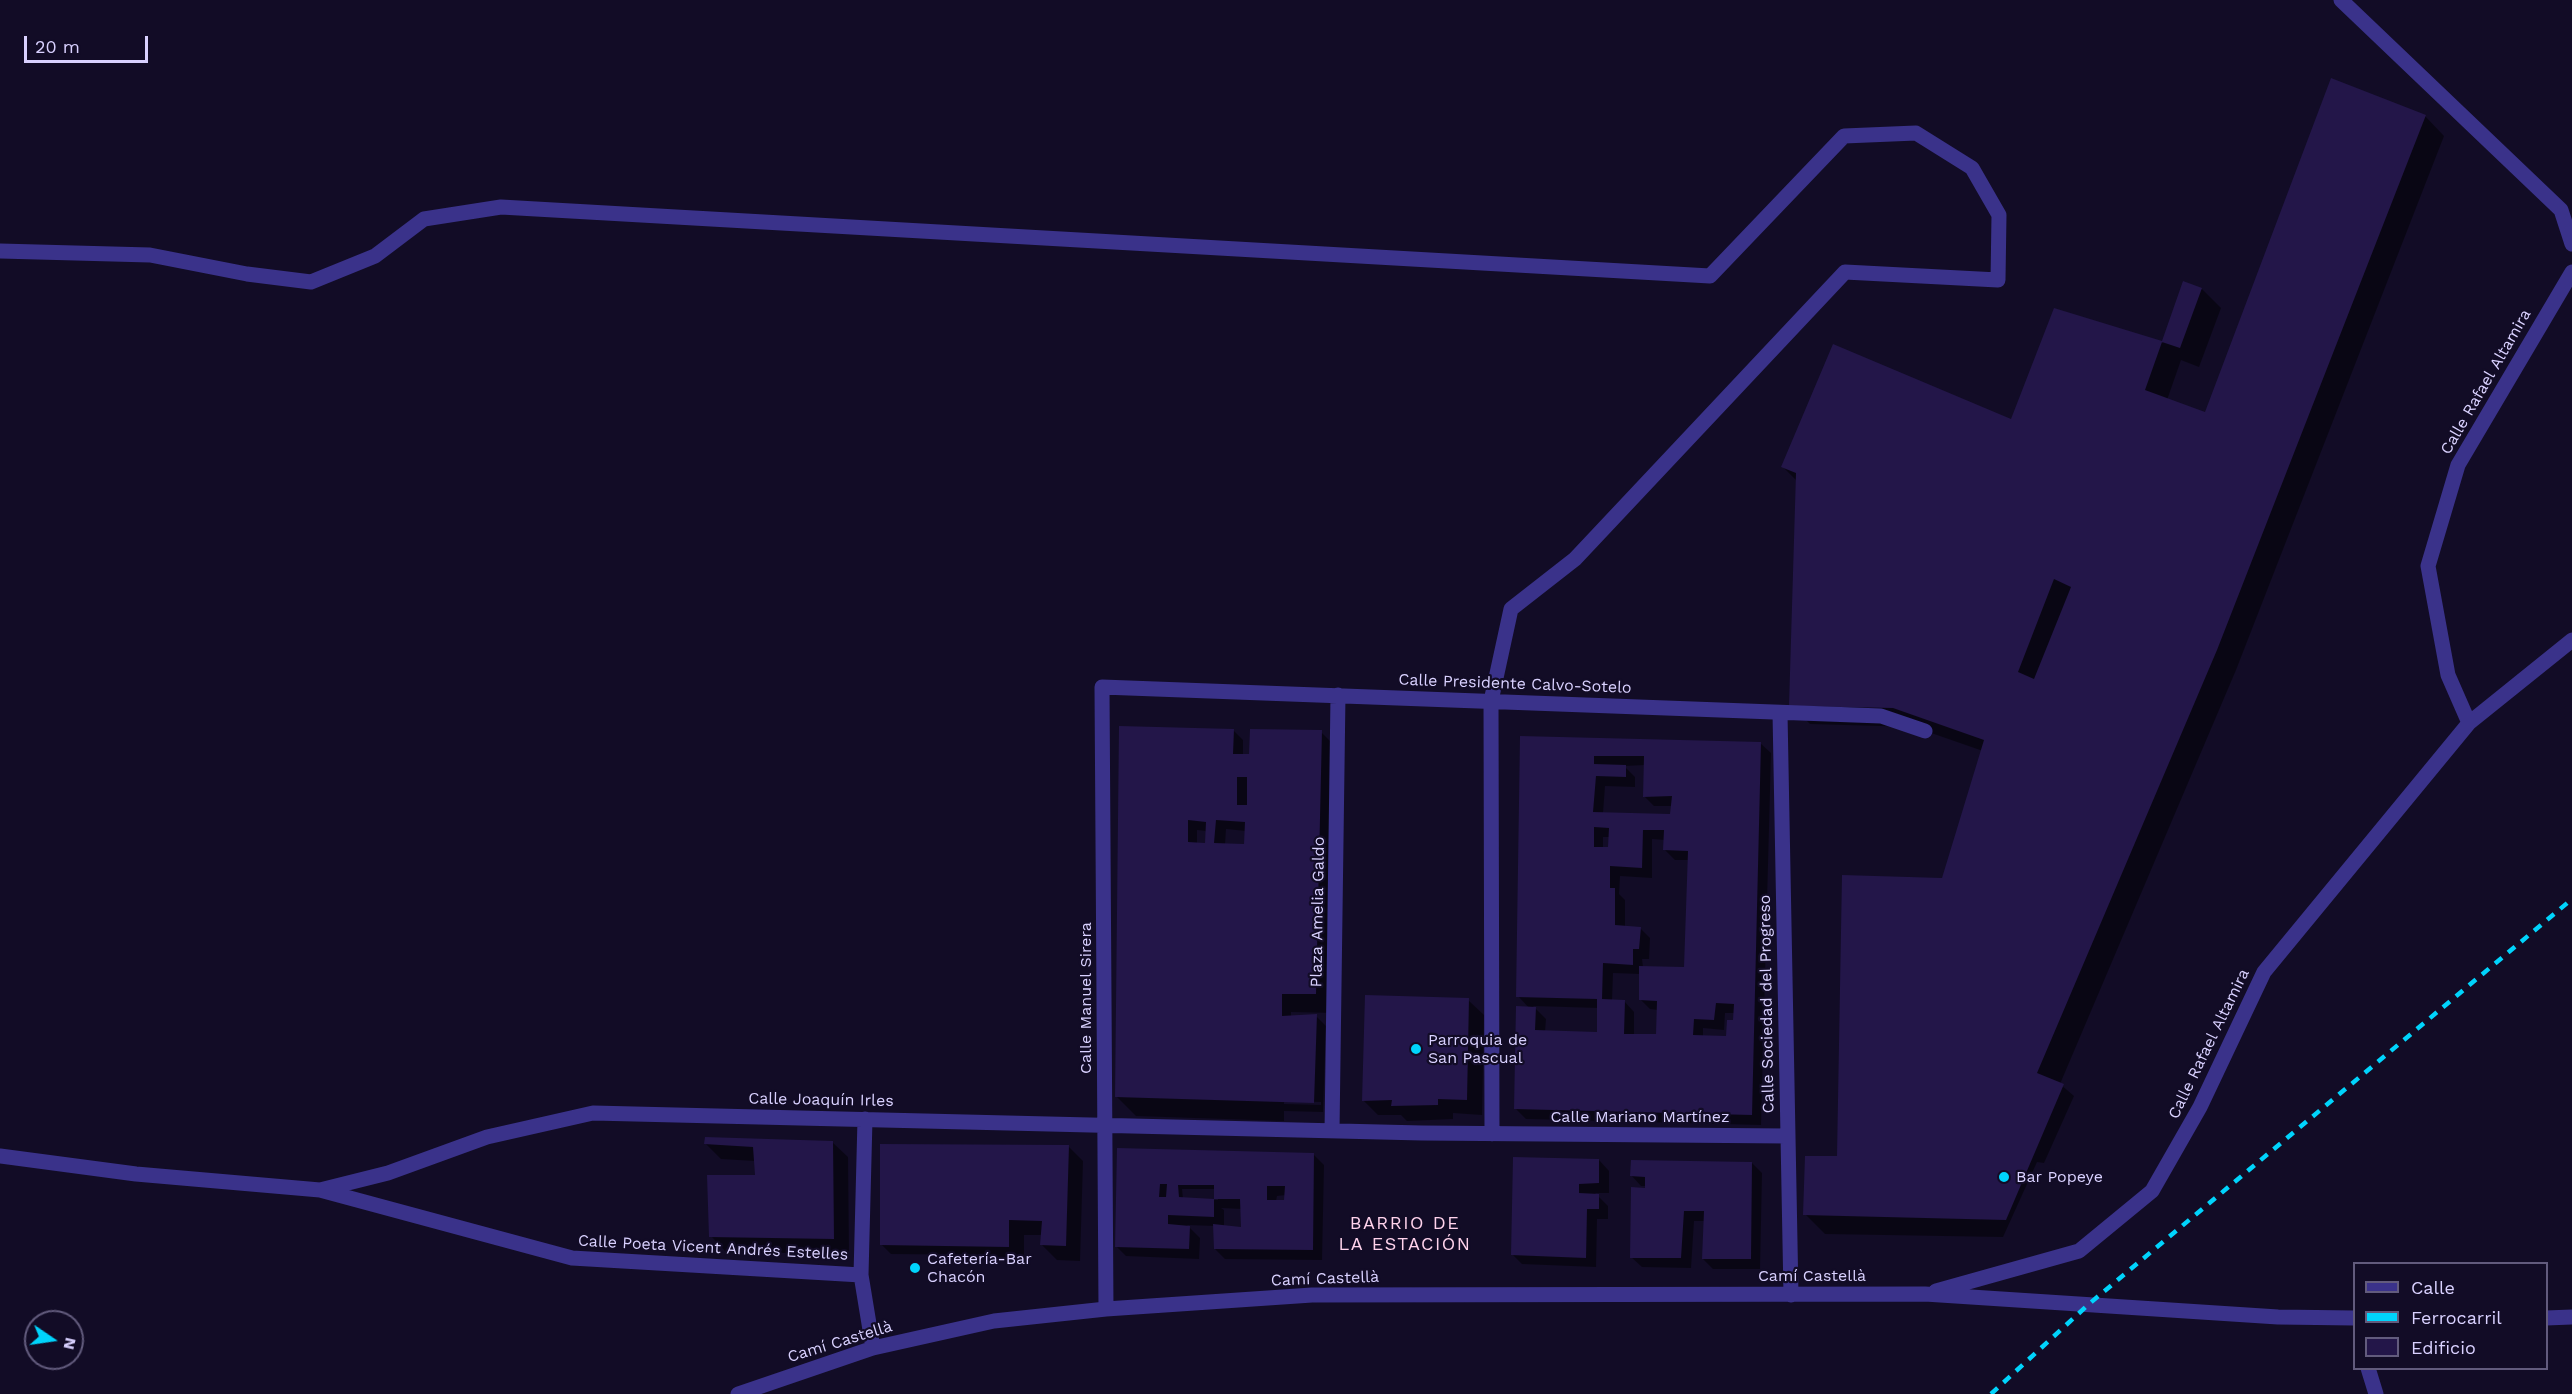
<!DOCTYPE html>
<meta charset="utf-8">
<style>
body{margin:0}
#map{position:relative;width:2572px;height:1394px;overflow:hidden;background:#120c26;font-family:"Work Sans",sans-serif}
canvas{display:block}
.legend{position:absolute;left:2353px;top:1262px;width:195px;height:108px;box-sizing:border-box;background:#120c26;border:2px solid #625b7d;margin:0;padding:8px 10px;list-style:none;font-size:18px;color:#d9d1ff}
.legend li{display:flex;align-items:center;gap:12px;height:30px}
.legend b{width:30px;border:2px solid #625b7d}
.north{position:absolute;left:24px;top:1310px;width:60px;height:60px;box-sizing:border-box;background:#120c26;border:2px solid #625b7d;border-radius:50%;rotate:103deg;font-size:16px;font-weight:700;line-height:24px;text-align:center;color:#d9d1ff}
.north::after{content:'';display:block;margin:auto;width:21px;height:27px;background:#00d4fc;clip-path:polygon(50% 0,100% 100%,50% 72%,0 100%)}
.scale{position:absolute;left:24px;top:36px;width:124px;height:27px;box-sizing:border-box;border:3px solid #d9d1ff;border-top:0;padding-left:8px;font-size:18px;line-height:21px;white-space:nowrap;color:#d9d1ff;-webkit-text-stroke:4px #120c26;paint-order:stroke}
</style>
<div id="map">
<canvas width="2572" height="1394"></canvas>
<ul class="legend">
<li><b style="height:8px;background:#3a328a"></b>Calle</li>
<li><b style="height:8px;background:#00d4fc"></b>Ferrocarril</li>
<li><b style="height:16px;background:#231649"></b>Edificio</li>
</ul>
<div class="north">N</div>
<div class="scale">20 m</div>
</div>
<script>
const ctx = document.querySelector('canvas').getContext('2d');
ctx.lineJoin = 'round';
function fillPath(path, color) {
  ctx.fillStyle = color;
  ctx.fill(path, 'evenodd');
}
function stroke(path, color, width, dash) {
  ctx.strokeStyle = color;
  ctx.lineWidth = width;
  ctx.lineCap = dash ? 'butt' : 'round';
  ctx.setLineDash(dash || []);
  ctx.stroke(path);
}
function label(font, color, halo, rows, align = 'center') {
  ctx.font = font + ' "Work Sans",sans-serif';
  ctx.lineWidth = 4.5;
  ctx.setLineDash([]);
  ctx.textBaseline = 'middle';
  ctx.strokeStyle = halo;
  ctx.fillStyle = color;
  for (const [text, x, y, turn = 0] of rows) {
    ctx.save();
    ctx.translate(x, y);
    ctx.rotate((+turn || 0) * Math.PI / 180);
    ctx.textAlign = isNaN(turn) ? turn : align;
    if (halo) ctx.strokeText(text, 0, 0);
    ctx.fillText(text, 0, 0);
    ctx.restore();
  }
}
const shadow = new Path2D(`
 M2425,116L2444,136L2236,670L2060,1084L2074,1096L2044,1163L2037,1162L2003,1237L1825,1234L1805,1214L1838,1158L1943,880L1983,751L1914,727L1810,724L1791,705L1797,481L1783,467L2011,421L2055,309L2163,343L2184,283L2202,289L2221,308L2199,367L2181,360L2167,400L2205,414Z
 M1233,730L1243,740V755H1250L1321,732L1331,742L1335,1013L1291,1012V1017L1316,1016L1326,1026L1323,1112L1284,1111V1121L1136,1116L1116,1096L1121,840ZM1226,829L1246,831L1245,845H1225ZM1197,830L1207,831L1209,844H1197ZM1284,1101L1321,1102V1105L1284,1104Z
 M1522,738L1760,743L1771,753L1761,1125L1526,1119L1516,1109L1530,1009L1518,996ZM1645,765L1644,796L1654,806H1673L1672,816L1603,813L1605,786L1635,787V777L1624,766ZM1603,837H1610V849H1603ZM1652,839L1665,840V850L1675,860H1689L1686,968L1643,967L1642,959H1649L1650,938L1640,928L1625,927V900L1619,894L1620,876L1652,878ZM1613,973L1640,974V999L1650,1009L1658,1010V1036L1634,1035V1012L1624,1001H1612ZM1533,1006L1599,1008L1598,1033L1545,1032L1546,1019ZM1725,1013H1735L1734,1021L1727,1038L1703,1037V1028L1724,1030Z
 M1468,1000L1484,1015L1482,1115L1453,1113V1119L1407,1121L1401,1115H1378L1363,1100Z
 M832,1142L848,1157L849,1254L726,1252L711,1236L756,1177L755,1161L721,1159L706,1144Z
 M1068,1146L1083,1161L1080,1261L1057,1260L1042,1245L1043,1235H1024V1261L996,1260L991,1255L891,1254L881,1244Z
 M1119,1150L1314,1155L1324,1165L1322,1260L1225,1259L1215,1249V1226L1187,1225L1200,1238L1199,1259L1126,1256L1116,1246ZM1182,1189H1216L1218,1200L1183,1199ZM1286,1195V1202L1276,1201L1277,1196ZM1221,1208L1242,1209V1229L1224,1227V1210Z
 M1599,1160L1609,1171V1193H1595L1608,1206V1219H1597L1596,1267L1522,1264L1512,1254Z
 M1752,1163L1762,1173L1760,1269H1713L1703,1259L1705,1221H1694L1691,1268L1642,1267L1631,1257L1647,1190V1186H1641L1631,1175Z`);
const building = new Path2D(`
 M2331,78L2426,115L2217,650L2037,1073L2064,1084L2006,1220L1803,1215L1805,1156H1837L1842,875L1942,878L1984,740L1893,708L1789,706L1796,473L1781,467L1833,344L2011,419L2054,308L2162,341L2183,281L2202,288L2180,348L2162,342L2145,390L2205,412ZM2054,579L2071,587L2034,679L2018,672Z
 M1119,726L1234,729L1233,754H1249L1250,729L1322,730L1316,994H1282V1016L1317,1014L1314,1103L1115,1097ZM1237,777H1247V805H1237ZM1188,820L1206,822L1205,843L1188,842ZM1216,820L1245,822L1244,844L1214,843Z
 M1520,736L1761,742L1752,1115L1514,1109L1516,1006L1536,1007L1535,1030L1597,1032V999L1516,997ZM1594,756H1644L1643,797L1672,796L1670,814L1593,812L1596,776L1626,777V765L1594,764ZM1594,827L1609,828L1608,847H1594ZM1643,830H1664L1663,850L1688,851L1684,967L1639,966V1000L1657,1001L1656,1034H1624L1625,1000L1602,999L1603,963L1633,965V949H1639L1641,927L1615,925V888H1610V866L1642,868ZM1716,1003L1734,1004L1733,1020H1727L1726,1036L1693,1035L1694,1019L1714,1020Z
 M1365,995L1469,998L1467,1100L1438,1099V1105L1391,1106L1392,1100L1362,1101Z
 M705,1137L833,1141L834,1239L709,1237L707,1175H755L753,1147L704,1144Z
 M880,1144L1069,1145L1066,1246L1040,1245L1042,1221L1009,1220V1247L880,1245Z
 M1117,1148L1314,1153L1313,1250L1214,1249L1213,1224L1241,1227L1240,1199H1214V1217L1168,1215V1224L1190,1226L1189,1249L1115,1247ZM1160,1184H1167L1166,1197H1159ZM1178,1185H1214V1199L1179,1197ZM1267,1186H1285L1284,1200H1267Z
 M1513,1157L1599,1159V1183L1579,1184V1193L1599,1194V1209H1587L1586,1258L1511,1255Z
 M1631,1160L1752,1162L1751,1259H1702L1704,1211H1684L1681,1258H1630L1631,1187L1645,1188V1177L1630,1176Z`);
const service = new Path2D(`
 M2368,1368L2376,1394`);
const minor = new Path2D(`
 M2341,0L2561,210L2572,244
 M0,251L150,255L247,274L311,282L375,256L424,219L501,207L1710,276L1844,136L1916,133L1972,168L1999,215L1998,280L1845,272L1575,559L1511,609L1491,701L1492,1134
 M1780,713L1791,1295
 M2469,723L2572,640
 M865,1119L861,1275L873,1348
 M1332,1131L1338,695
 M0,1156L136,1174L320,1190L572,1258L861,1275
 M320,1190L388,1173L487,1137L593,1113L1422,1133L1787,1136
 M1936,1291L2079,1251L2152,1191L2200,1107L2264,972L2469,723L2448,675L2428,566L2458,465L2572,272
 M1106,1309L1102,687L1881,716L1925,731
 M2546,1318L2572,1317
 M738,1394L873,1348L994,1321L1106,1309L1312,1295L1925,1294L2278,1317L2354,1318`);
const rail = new Path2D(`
 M1991,1394L2089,1304L2572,899`);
const markers = [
 [1416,1049,6,"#00d4fc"],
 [2004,1177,6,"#00d4fc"],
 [915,1268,6,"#00d4fc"]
];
const streetNames = [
 ["Calle Rafael Altamira",2486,382,-60],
 ["Calle Presidente Calvo-Sotelo",1515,684,2],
 ["Plaza Amelia Galdo",1318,912,-89],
 ["Calle Manuel Sirera",1086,998,-90],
 ["Calle Sociedad del Progreso",1767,1004,-91],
 ["Calle Rafael Altamira",2209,1044,-64],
 ["Calle Joaquín Irles",821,1100,1],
 ["Calle Mariano Martínez",1640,1117],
 ["Calle Poeta Vicent Andrés Estelles",713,1248,3],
 ["Camí Castellà",1812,1276],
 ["Camí Castellà",1325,1279,-2],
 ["Camí Castellà",840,1342,-17]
];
const poiNames = [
 ["Parroquia de",1428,1040],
 ["San Pascual",1428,1058],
 ["Bar Popeye",2016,1177],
 ["Cafetería-Bar",927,1259],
 ["Chacón",927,1277]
];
const neighbourhoodNames = [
 ["BARRIO DE",1405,1224],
 ["LA ESTACIÓN",1405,1245]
];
fillPath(shadow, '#0007');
fillPath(building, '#231649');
stroke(service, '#3a328a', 15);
stroke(minor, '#3a328a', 15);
stroke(rail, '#00d4fc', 4.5, [9, 8]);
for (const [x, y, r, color] of markers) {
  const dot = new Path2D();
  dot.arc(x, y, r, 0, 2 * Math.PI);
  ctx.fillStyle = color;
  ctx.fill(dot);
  stroke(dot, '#120c26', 2);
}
label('16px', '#d9d1ff', '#120c26', streetNames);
label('16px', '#d9d1ff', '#120c26', poiNames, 'left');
ctx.letterSpacing = '1.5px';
label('18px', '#ffd3ec', '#120c26', neighbourhoodNames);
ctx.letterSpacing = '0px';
</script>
